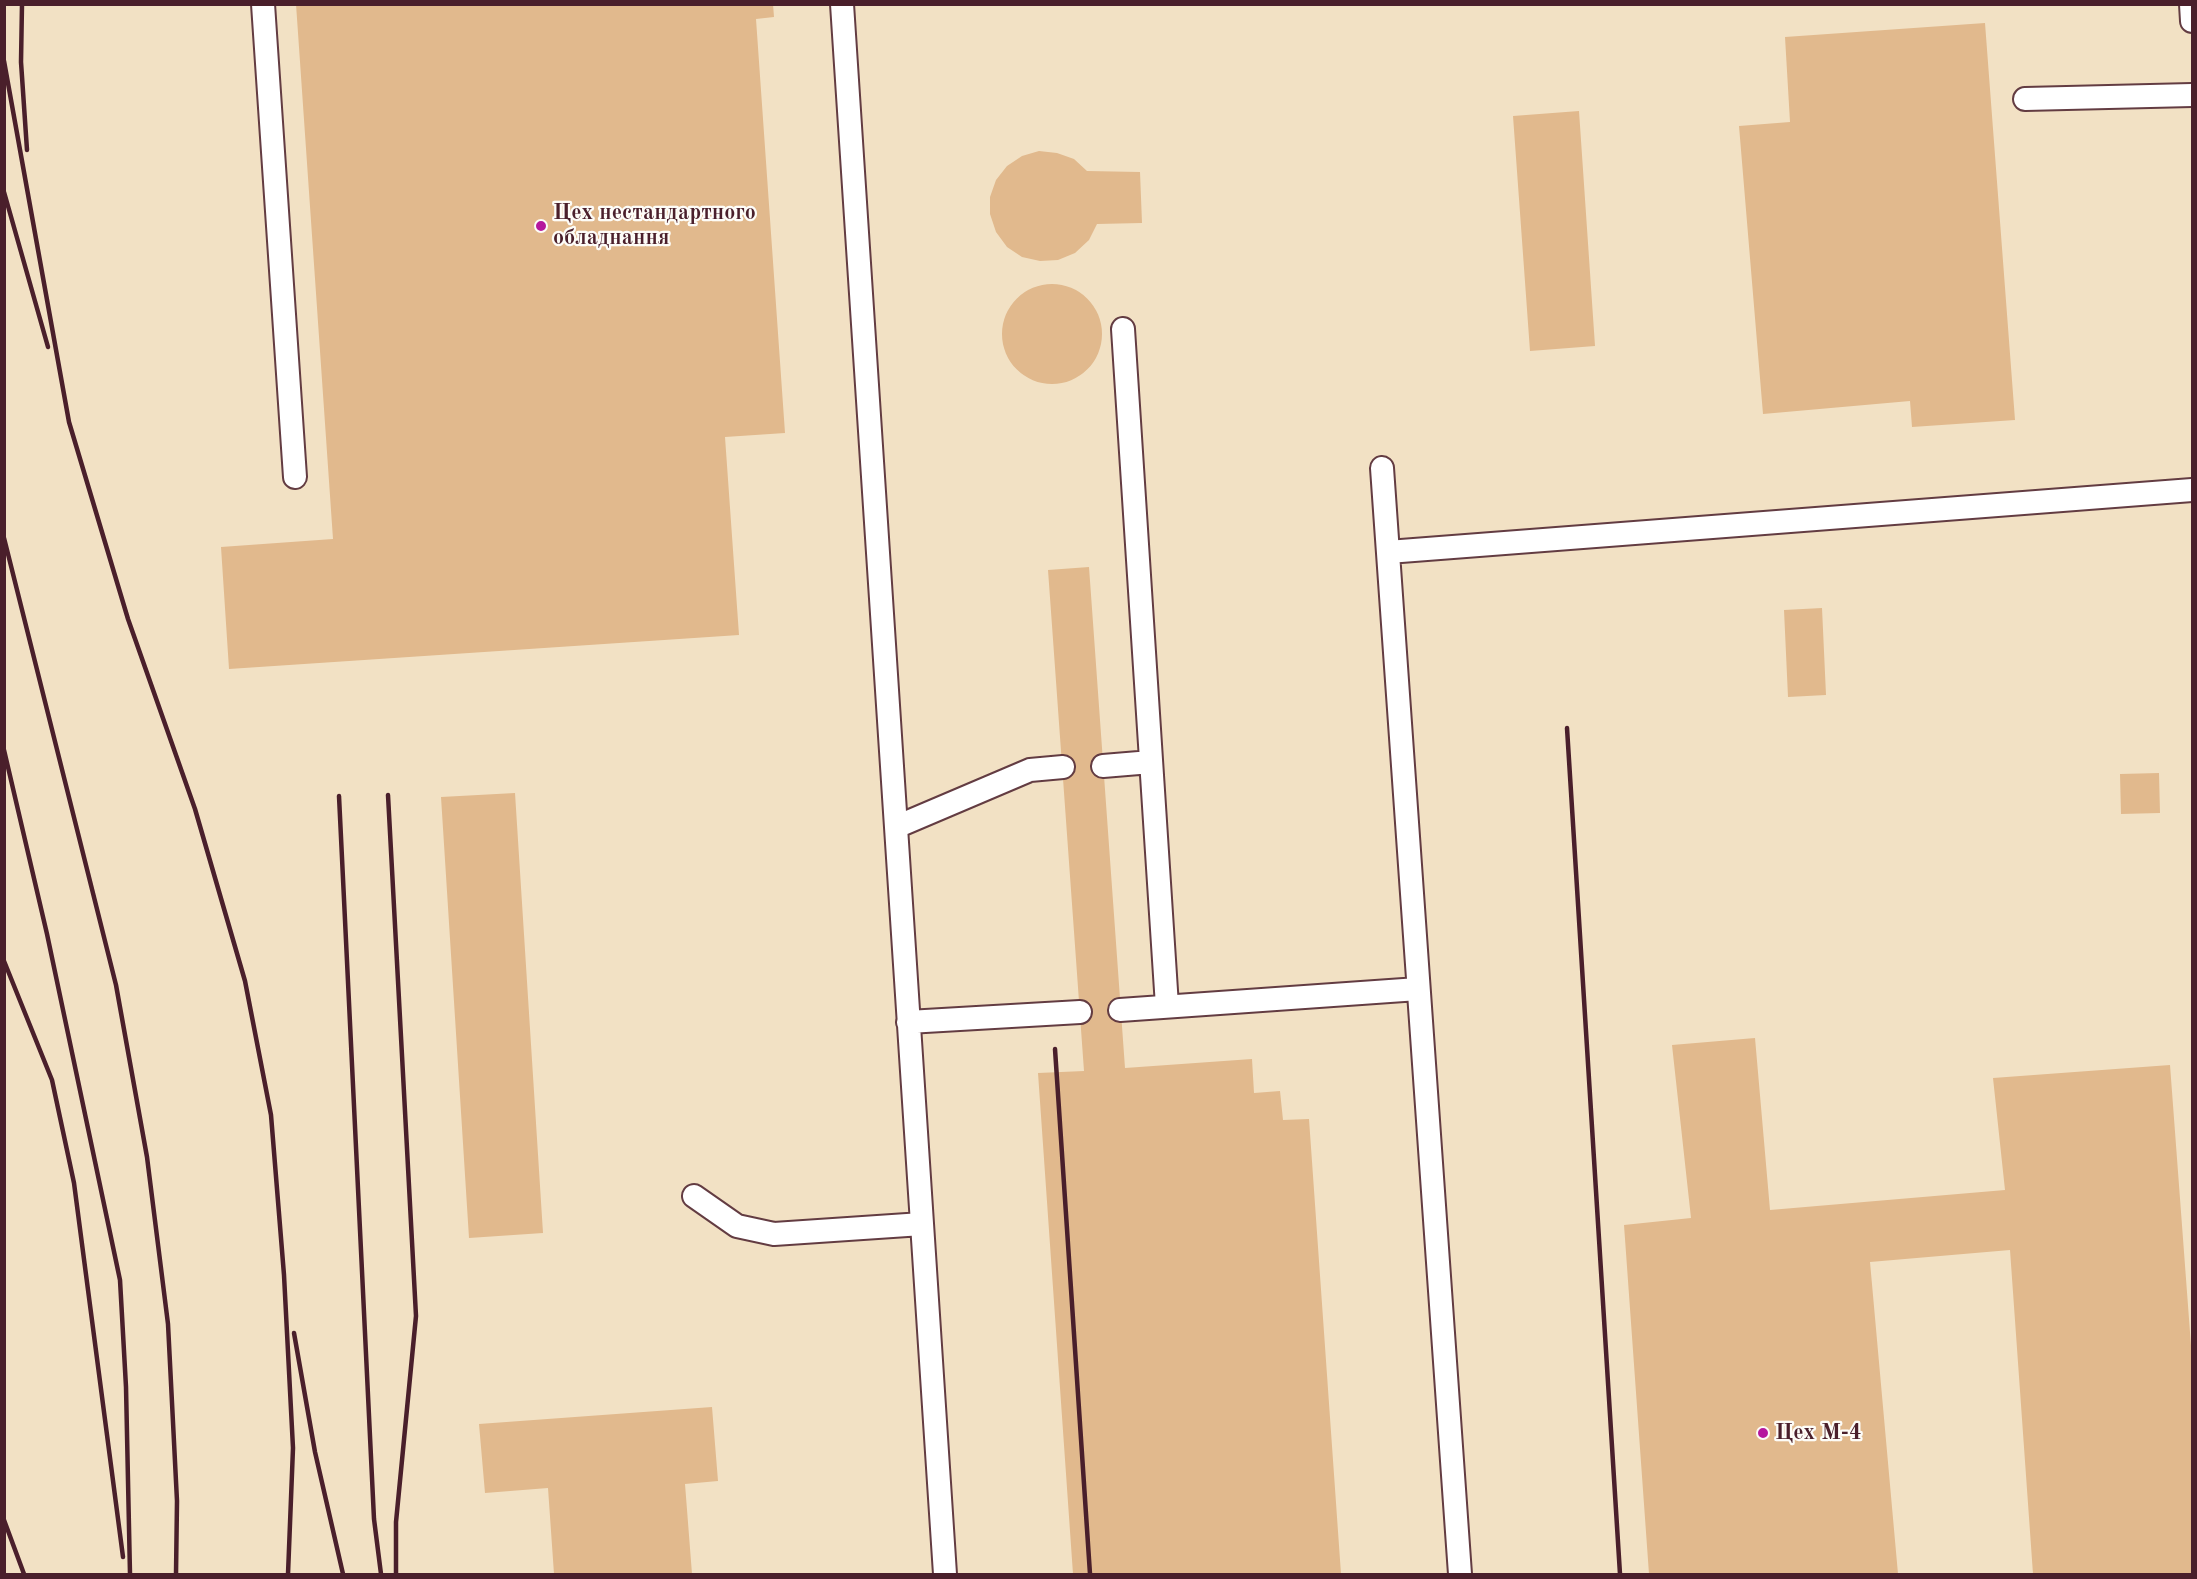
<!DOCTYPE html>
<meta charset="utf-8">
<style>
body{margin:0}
#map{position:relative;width:2197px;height:1579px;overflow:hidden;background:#f2e1c4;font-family:"Old Standard TT",serif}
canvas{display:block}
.frame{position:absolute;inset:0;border:6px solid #4a1f2b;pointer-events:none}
</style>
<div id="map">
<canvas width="2197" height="1579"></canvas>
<div class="frame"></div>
</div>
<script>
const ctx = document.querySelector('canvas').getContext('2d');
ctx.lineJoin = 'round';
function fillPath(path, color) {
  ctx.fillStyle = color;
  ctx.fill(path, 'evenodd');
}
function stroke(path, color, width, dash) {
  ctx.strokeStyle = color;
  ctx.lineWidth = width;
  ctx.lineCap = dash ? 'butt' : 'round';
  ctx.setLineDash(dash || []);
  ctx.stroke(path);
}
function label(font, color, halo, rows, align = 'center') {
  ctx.font = font + ' "Old Standard TT",serif';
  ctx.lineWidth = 4.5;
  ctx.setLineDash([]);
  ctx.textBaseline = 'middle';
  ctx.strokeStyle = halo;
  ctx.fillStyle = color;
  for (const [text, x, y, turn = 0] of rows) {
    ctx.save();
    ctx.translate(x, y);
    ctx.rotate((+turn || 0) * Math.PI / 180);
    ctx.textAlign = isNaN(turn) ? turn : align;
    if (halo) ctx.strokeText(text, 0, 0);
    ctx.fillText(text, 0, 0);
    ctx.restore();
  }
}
const building = new Path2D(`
 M296,4H773L774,17L756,19L785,433L725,437L739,635L229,669L221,547L333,539Z
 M1985,23L2015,420L1912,427L1910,401L1763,414L1739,126L1790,122L1785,37Z
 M1579,111L1595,346L1530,351L1513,116Z
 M1039,151L1057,153L1074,159L1087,171L1140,172L1142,223L1097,224L1089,240L1075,253L1058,260L1040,261L1022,257L1007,247L996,232L990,214V197L996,180L1007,166L1022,156Z
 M1002 334a50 50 0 1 1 100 0a50 50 0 1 1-100 0Z
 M1089,567L1125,1068L1252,1059L1254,1093L1280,1091L1283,1120L1309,1119L1341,1574H1073L1038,1073L1084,1071L1048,570Z
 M1822,608L1826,695L1788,697L1784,610Z
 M2159,773L2160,813L2121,814L2120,774Z
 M515,793L543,1233L469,1238L441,797Z
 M1755,1038L1770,1210L2005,1190L1993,1078L2170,1065L2192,1359V1574H2033L2010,1250L1870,1262L1898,1574H1649L1624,1225L1691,1218L1672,1045Z
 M712,1407L718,1481L685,1484L692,1574H554L548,1488L485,1493L479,1424Z`);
const service = new Path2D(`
 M263,4L295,477
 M842,4L945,1574
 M2191,4L2192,21
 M2025,99L2192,95
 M1123,329L1167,1006
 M1382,468L1460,1574
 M1388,552L2192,490
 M1103,766L1151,762
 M896,827L1030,770L1063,767
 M1120,1010L1418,989
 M908,1022L1080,1012
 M694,1196L737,1226L774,1234L922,1224`);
const rail = new Path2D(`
 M22,4L21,62L27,150
 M4,61L69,422L128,619L195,809L245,981L271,1115L284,1275L293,1448L288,1574
 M4,192L48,347
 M4,538L116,985L147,1157L168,1324L177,1501L176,1574
 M1567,728L1620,1574
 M4,750L47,934L120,1280L126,1387L130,1574
 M388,795L416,1316L396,1522V1574
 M339,796L374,1519L381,1574
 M4,961L52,1080L74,1183L123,1557
 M1055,1049L1090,1574
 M294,1333L315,1452L343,1574
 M4,1520L24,1574`);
const markers = [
 [541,226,6,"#b5179e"],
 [1763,1433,6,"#b5179e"]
];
const poiNames = [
 ["Цех нестандартного",553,213],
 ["обладнання",553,238],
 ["Цех М-4",1775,1433]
];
fillPath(building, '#e1b98d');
stroke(service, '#633c42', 26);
stroke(service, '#fff', 22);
stroke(rail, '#4a1f2b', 4.5);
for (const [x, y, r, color] of markers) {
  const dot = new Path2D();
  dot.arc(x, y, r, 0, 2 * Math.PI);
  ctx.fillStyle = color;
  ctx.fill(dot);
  stroke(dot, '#fdfcf7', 2);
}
label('bold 22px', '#4a1f2b', '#fdfcf7', poiNames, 'left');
</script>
